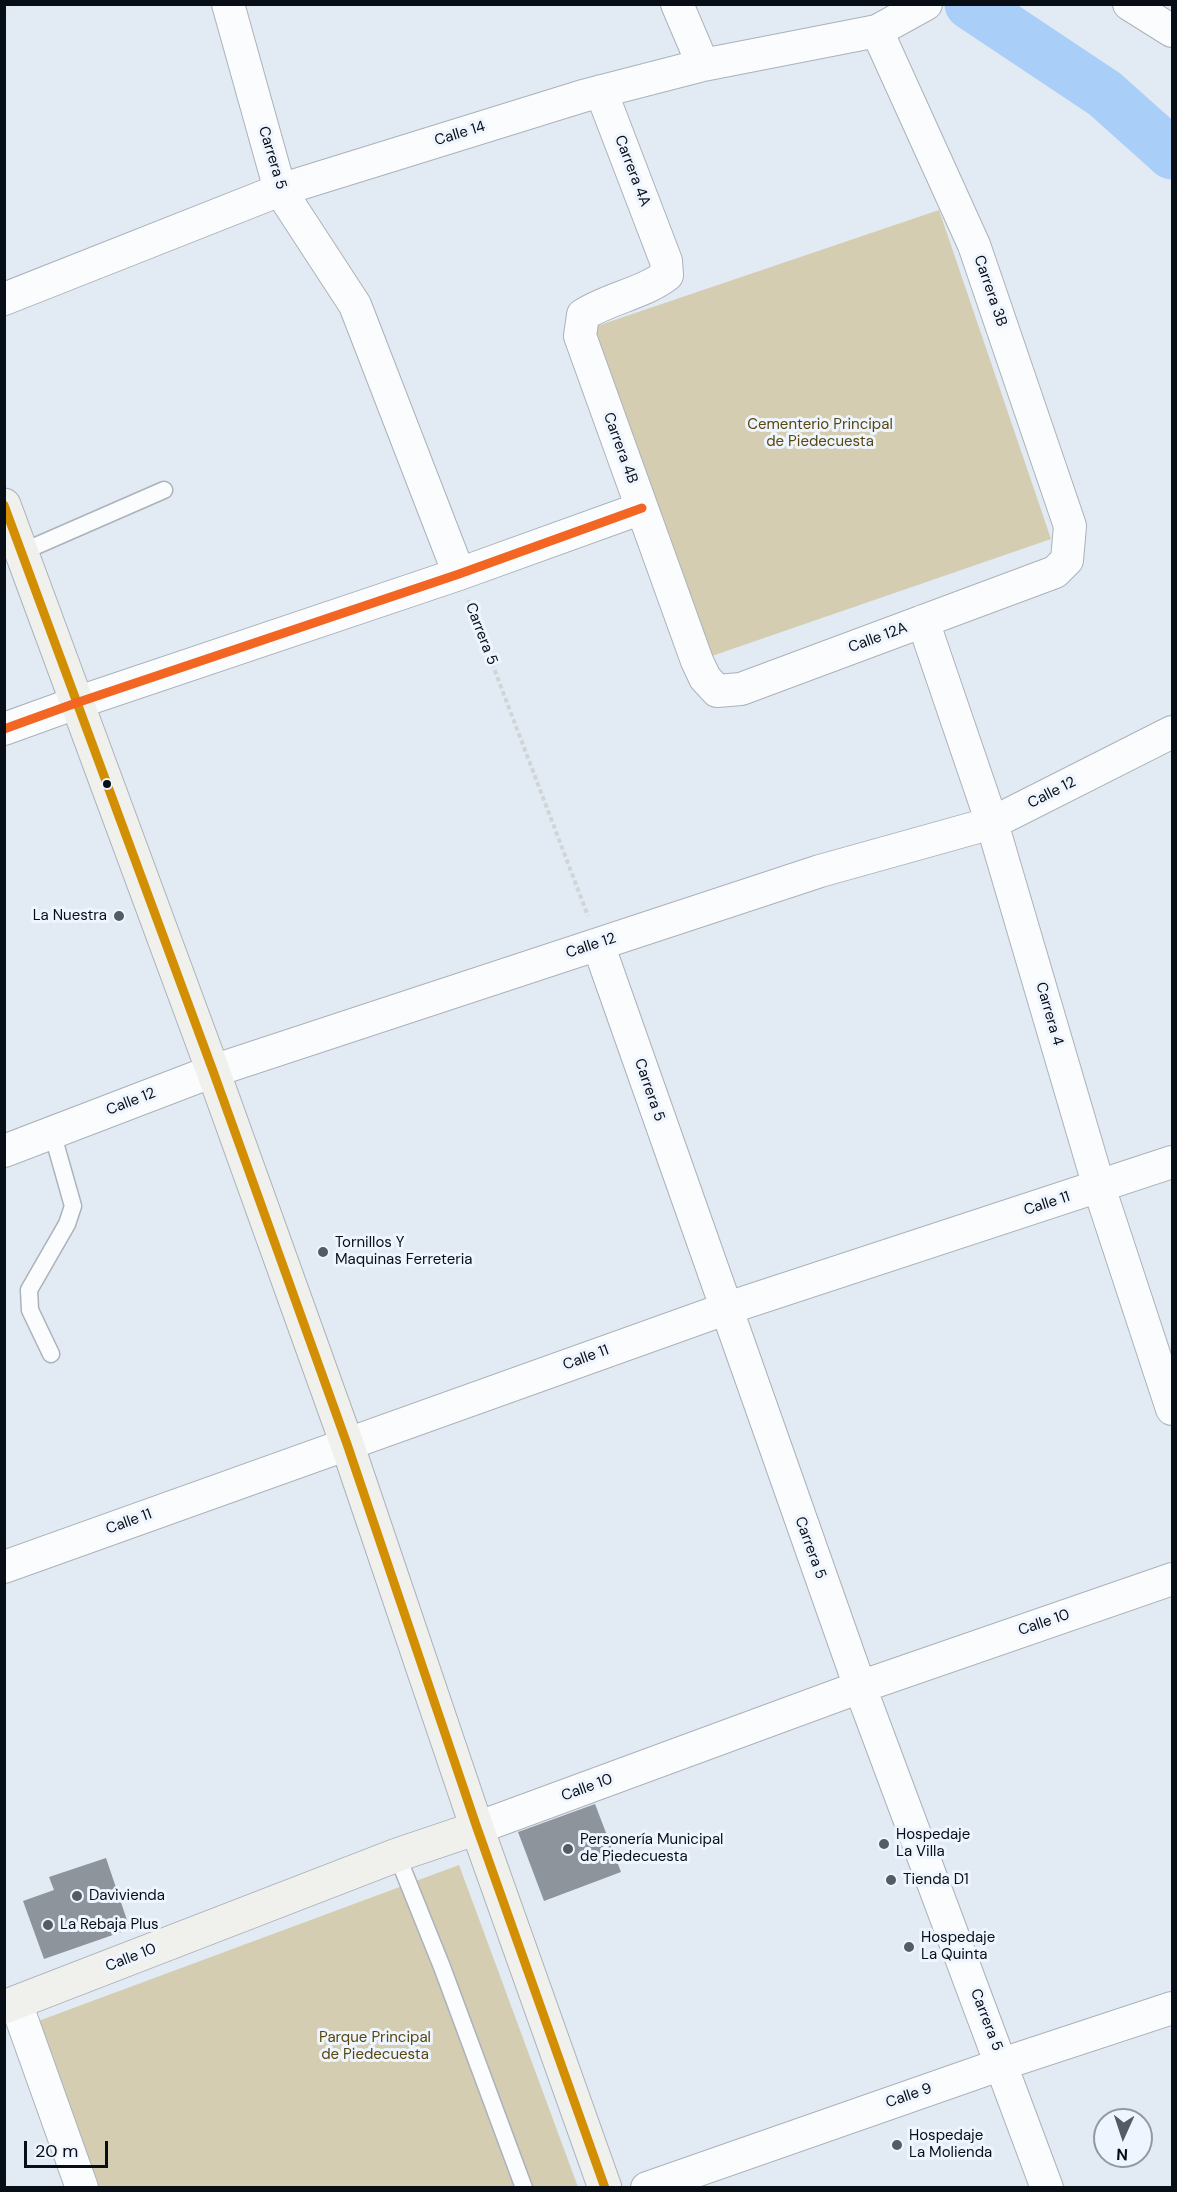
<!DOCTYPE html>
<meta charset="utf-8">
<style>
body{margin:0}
#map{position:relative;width:1177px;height:2192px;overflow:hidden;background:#e2eaf3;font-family:"DM Sans",sans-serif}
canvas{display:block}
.frame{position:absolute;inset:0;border:6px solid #080e15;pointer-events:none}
.north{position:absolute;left:1093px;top:2108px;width:60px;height:60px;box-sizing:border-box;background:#eef5fe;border:2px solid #9299a1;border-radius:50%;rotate:183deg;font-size:16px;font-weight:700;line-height:24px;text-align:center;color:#080e15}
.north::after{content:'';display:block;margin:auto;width:21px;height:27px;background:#545b63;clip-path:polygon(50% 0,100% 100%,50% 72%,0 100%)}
.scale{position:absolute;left:24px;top:2141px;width:84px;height:27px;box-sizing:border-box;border:3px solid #080e15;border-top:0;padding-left:8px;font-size:18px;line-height:21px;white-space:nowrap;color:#080e15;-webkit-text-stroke:4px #eef5fe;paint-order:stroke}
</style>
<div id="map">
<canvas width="1177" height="2192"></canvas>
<div class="frame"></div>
<div class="north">N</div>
<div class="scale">20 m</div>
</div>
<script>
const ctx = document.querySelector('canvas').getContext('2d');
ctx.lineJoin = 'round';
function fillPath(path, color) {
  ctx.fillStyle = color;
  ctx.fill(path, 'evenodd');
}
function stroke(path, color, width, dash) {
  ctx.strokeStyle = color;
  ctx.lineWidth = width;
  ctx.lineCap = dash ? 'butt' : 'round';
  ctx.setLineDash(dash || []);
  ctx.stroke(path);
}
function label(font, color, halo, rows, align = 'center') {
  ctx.font = font + ' "DM Sans",sans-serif';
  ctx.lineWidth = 6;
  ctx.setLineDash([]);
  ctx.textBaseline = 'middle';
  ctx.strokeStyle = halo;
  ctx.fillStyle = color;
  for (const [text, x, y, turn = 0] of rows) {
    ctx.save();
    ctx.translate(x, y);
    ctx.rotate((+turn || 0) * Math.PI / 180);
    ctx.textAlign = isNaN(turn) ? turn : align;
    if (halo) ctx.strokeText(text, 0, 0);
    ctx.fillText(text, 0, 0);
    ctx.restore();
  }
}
const green = new Path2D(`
 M939,210L1051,539L709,657L591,328Z
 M459,1865L578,2187H96L33,2023Z`);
const river = new Path2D(`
 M970,4L1105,94L1172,154`);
const building = new Path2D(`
 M595,1804L621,1872L544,1901L518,1832Z
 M106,1858L130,1929L44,1959L23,1901L54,1890L49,1877Z`);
const path = new Path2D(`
 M468,600L588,916`);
const lane = new Path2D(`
 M22,552L164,490
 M51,1354L30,1310L29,1290L67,1224L73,1206L52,1132
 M397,1855L442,1967L524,2188`);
const street = new Path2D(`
 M228,4L280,190L355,305L459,574
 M677,4L703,65
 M1129,4L1172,31
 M601,91L666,261L667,275C642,294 609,298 583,315L580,336L697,661L705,678L717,691L741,689L1055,572L1067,560L1070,526L974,245L877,31
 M4,299L280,190L583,96L703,65L877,31L926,4
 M923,621L992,823L1099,1187L1172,1409
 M4,729L76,703L459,574L642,508
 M598,944L860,1687L1047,2188
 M4,1151L213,1071L820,871L992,823L1172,732
 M4,1567L725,1309L1172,1162
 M477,1828L860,1687L1172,1579
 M16,2003L82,2188
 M647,2188L1002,2064L1172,2008`);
const secondary = new Path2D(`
 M4,505L213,1071L347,1444L477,1828L605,2188
 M4,2007L397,1855L477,1828`);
const bus1 = new Path2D(`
 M4,505L213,1071L347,1444L477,1828L605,2188`);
const bus2 = new Path2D(`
 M4,729L76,703L459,574L642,508`);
const markers = [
 [107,784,5,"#080e15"],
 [119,916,6,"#545b63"],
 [323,1252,6,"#545b63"],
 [884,1844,6,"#545b63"],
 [568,1849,6,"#545b63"],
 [891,1880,6,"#545b63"],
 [77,1896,6,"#545b63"],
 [48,1925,6,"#545b63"],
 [909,1947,6,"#545b63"],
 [897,2145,6,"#545b63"]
];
const streetNames = [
 ["Calle 14",460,134,-17],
 ["Carrera 5",272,158,73],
 ["Carrera 4A",632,171,69],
 ["Carrera 3B",990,291,71],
 ["Carrera 4B",620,448,70],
 ["Carrera 5",481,634,69],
 ["Calle 12A",878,638,-20],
 ["Calle 12",1052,793,-27],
 ["Calle 12",591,946,-18],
 ["Carrera 4",1049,1014,74],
 ["Carrera 5",649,1090,71],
 ["Calle 12",131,1102,-21],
 ["Calle 11",1047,1204,-18],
 ["Calle 11",586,1358,-20],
 ["Calle 11",129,1522,-20],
 ["Carrera 5",810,1548,70],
 ["Calle 10",1044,1623,-19],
 ["Calle 10",587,1788,-20],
 ["Calle 10",131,1958,-21],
 ["Carrera 5",986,2020,69],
 ["Calle 9",909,2096,-19]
];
const parkNames = [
 ["Cementerio Principal",820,425],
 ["de Piedecuesta",820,442],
 ["Parque Principal",375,2038],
 ["de Piedecuesta",375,2055]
];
const poiNames = [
 ["La Nuestra",107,916,"right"],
 ["Tornillos Y",335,1243],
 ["Maquinas Ferreteria",335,1260],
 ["Hospedaje",896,1835],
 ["La Villa",896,1852],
 ["Personería Municipal",580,1840],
 ["de Piedecuesta",580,1857],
 ["Tienda D1",903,1880],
 ["Davivienda",89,1896],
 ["La Rebaja Plus",60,1925],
 ["Hospedaje",921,1938],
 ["La Quinta",921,1955],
 ["Hospedaje",909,2136],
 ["La Molienda",909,2153]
];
fillPath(green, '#d5cdb2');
stroke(river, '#a9cef8', 51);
fillPath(building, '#8d949c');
stroke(lane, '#abb2ba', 19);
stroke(street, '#abb2ba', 34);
stroke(secondary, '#abb2ba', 35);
stroke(path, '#d2d5d8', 4, [4.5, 3]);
stroke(lane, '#fbfcfd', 16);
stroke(street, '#fbfcfd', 32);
stroke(secondary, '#f0f0ed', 33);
stroke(bus1, '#d38f03', 9);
stroke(bus2, '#f26522', 9);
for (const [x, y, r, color] of markers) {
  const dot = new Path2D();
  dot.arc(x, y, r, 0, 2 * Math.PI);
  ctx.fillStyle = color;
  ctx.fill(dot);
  stroke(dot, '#eef5fe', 2);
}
label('15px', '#080e15', '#eef5fe', streetNames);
label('15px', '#58460d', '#eef5fe', parkNames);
label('15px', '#080e15', '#eef5fe', poiNames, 'left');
</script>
